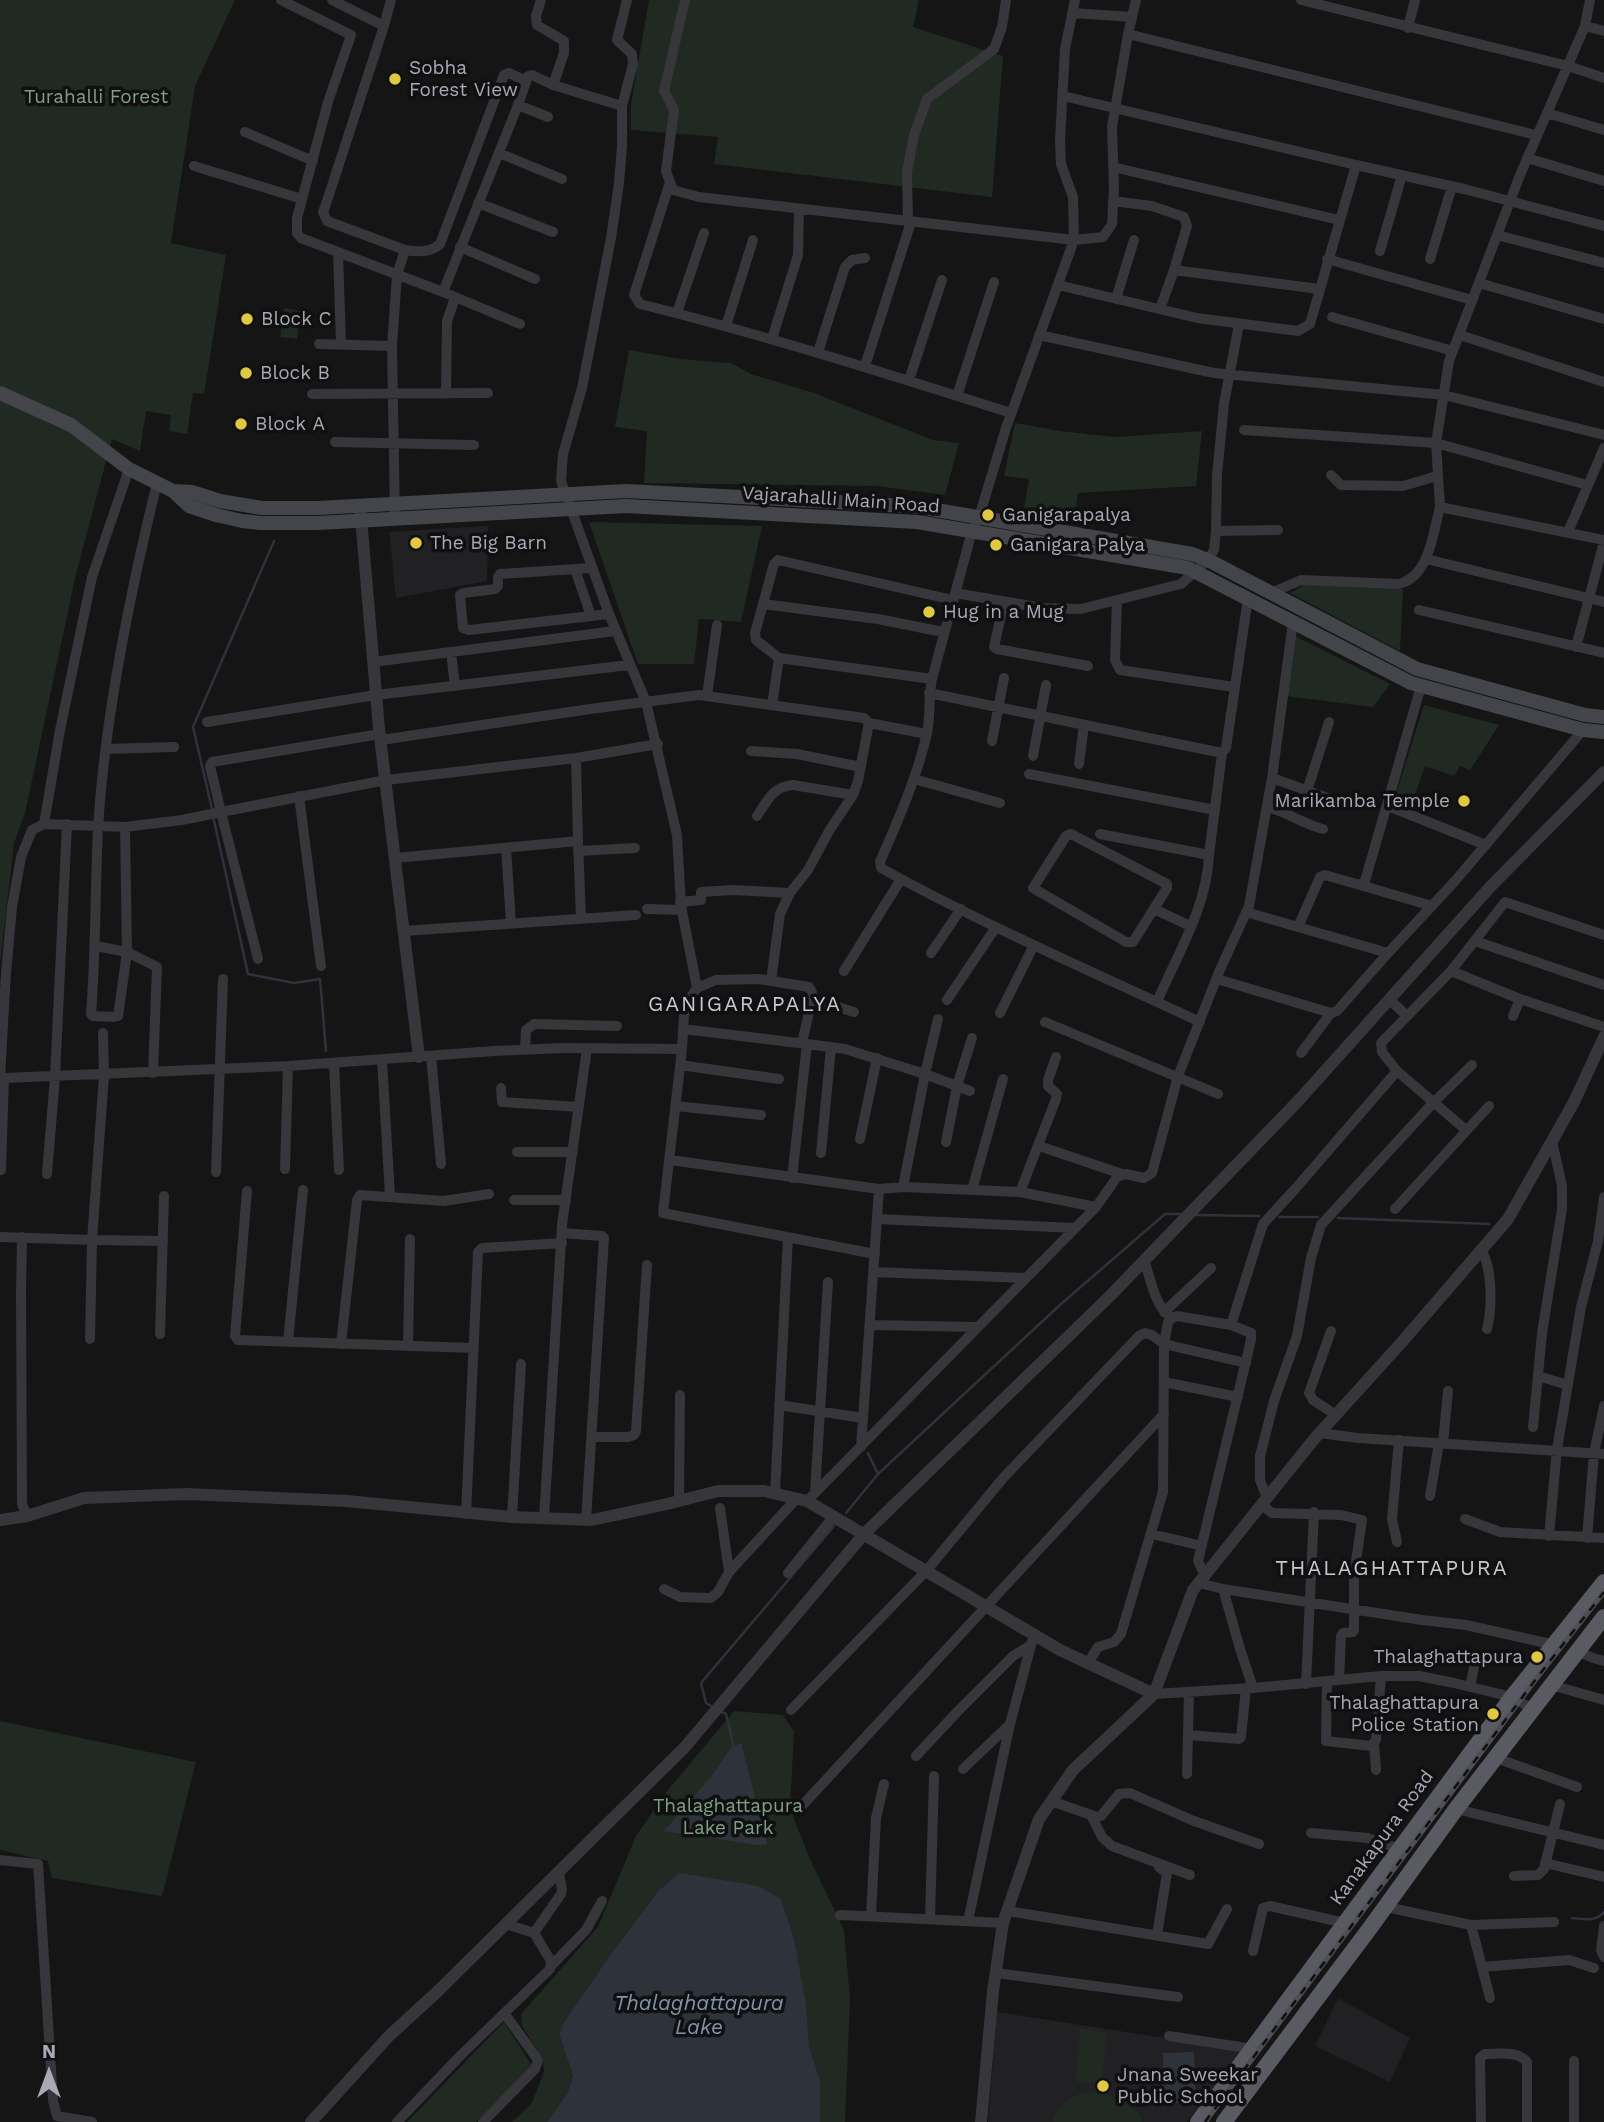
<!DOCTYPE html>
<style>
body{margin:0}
#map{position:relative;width:1604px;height:2122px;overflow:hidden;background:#151516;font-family:"Work Sans",sans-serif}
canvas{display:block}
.north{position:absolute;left:14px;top:2038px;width:70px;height:70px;-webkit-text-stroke:5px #101011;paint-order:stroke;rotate:0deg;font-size:19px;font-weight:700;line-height:28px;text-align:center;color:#a8a9b5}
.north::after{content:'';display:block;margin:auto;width:24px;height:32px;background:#a8a9b5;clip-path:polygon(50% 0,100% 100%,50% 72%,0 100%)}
</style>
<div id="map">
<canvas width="1604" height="2122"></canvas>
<div class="north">N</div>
</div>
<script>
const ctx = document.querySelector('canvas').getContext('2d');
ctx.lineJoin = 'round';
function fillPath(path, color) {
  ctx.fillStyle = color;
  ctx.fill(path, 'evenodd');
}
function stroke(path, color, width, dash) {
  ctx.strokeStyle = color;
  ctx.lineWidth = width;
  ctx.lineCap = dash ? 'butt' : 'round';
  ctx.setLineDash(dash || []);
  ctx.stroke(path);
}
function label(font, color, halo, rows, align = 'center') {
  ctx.font = font + ' "Work Sans",sans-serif';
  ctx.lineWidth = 7;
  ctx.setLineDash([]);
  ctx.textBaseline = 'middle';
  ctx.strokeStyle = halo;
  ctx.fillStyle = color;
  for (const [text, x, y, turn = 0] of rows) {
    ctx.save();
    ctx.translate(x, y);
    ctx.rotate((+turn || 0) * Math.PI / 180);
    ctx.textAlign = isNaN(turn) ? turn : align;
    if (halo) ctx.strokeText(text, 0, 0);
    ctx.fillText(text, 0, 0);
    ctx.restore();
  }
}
const built = new Path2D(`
 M488,526L487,581L396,598L389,532Z
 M1338,1998L1410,2038L1390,2082L1315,2046Z
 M997,2012L1242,2050L1187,2122H988Z`);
const green = new Path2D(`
 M0,0H235L195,86L171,243L226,255L204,394L193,393L187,434L169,431L171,415L146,411L140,451L112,439L76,574L25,813L14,843L0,964Z
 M649,0H919L913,27L1003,56L992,197L714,164L718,137L631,130V104Z
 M284,308L301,311L297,339L280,337Z
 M629,350L680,359L731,363L751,374L814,393L933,440L959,443L945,495L876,486L644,483L647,431L615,427Z
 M1015,423L1060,431L1115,437L1202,431L1196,486L1078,493L1074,518L1024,509L1029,479L1004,476Z
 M589,522L762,526L741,622L699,619L694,664H638Z
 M1307,583L1403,589L1400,651L1290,593Z
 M1295,636L1390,684L1373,707L1286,696Z
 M1424,705L1499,725L1470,770L1460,766L1454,776L1425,766L1410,810L1393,803Z
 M734,1711L783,1715L794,1732L790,1809L809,1857L844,1930L850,1999L845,2122H820V2080L809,2046L806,2004L794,1938L781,1899L681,1873L658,1891L611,1954L564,2022L559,2034L573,2076L567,2094L547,2122H512L532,2103L544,2072L543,2059L522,2026L521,2014L598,1927L636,1836L668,1790Z
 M0,1721L196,1762L162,1896L52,1878L48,1861L0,1850Z
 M504,2022L532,2066L476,2122H407Z
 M1080,2028L1107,2033L1102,2082H1076Z
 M1081,2093C1111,2093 1121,2096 1142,2117L1141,2122H1053C1055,2108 1069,2099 1081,2093Z`);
const water = new Path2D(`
 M741,1743L767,1844L757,1845L664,1831L711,1777L731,1748Z
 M680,1873L758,1886L781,1899L794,1938L806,2004L809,2046L820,2080V2122H547L567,2094L573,2076L559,2034L564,2022L611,1954L658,1891Z
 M1194,2052L1196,2102L1164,2104L1163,2053Z`);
const stream = new Path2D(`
 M212,809L193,727L274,541
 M213,816L248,974L294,983L320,979L326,1051
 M1196,1215L1259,1216
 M1279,1217H1318
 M1338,1218L1489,1224
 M868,1453L878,1474
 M846,1513L878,1474L1061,1304L1165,1214H1183
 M713,1707L706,1703L701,1683L834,1526
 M719,1711L726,1714L734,1748
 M1572,1918C1583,1919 1596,1922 1604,1912`);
const minor = new Path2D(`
 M281,0L351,35L328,102L297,218V233L301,238L443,292L518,105L528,76L532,75L553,85L622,106V146L619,183L611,238L582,388L563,454L561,481L609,614L646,702L677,835L681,906L697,988L688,1001L684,1015L682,1049L663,1213L875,1254
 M332,0L384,26L326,204L323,212L327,221L405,250C418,252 430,253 440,244L504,75L509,73L526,81
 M541,0L536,16L537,25L564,41V53L553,85
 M685,0L664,91L674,110L666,171L673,190L699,197L1074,240L1006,428L979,517L972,531L932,679C928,697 931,715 927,733C917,778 898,820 880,862L881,868C984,925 1093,972 1200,1022
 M1075,0L1065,49L1060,140L1061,164L1073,197L1074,240L1103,237L1112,224L1114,187L1112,127L1128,34L1136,0
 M1301,0L1568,66L1604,78
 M1590,0L1585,26L1520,175L1449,361L1436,443L1440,507L1604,540
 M1073,13L1132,17
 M384,26L391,0
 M1585,26L1604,31
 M1408,28L1415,0
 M1128,34L1536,135
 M1063,96L1356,165
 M518,105L548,117
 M622,106L633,64L632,54L617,40L627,0
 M1547,113L1604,130
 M245,132L313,161
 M499,153L562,179
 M1527,158L1604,181
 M194,166L302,199
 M1113,167L1339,220
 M670,182L634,295L640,304C765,335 888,374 1011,413
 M1113,201L1152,206L1184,217L1187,226L1174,270
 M478,203L553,232
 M908,222L907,172L914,135L927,99L994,49L1002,27L1006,0
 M1497,235L1604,263
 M460,247L535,279
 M1380,251L1402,175
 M338,252L341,344
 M1327,259L1472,300
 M1430,259L1452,186
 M1479,283L1604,319
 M1058,285L1197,318L1298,331L1310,324L1356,165L1464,189L1604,226
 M443,292L520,324
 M1116,299L1134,240
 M1160,309L1174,270L1319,289
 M677,313L704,233
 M1332,317L1453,351
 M726,326L753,240
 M1039,335L1214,373L1444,395L1604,435
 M1460,335L1604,382
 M772,339L798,255L799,209
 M319,344L392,346
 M818,352L845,267L852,260L865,258
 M865,366L911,222
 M909,380L942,280
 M312,394L488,393
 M446,394L447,321L455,298
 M957,396L994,282
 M1244,430L1436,443L1587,485
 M335,442L474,445
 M1331,475L1341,485L1403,486L1437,476
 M395,518L392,346L397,275L405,250
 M1216,531L1278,530
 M1568,532L1604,448
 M1426,559L1604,602
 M592,568L500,574L498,577V586L495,589L464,593L460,595L463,628L469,630L609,614
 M575,569L591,616
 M955,593L1043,608L1081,609L1181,584L1208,560L1214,550L1216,531L1217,475L1224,404L1239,324
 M1271,593L1301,580L1399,584C1430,576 1433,532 1440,507
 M1117,600L1115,660L1120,670L1234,687
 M1004,602L994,647L997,649L1088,666
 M763,604L878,619L943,632
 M1419,610L1604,653
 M1576,647L1604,542
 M451,652L455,686
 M779,658L932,679
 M373,662L615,631
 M929,693L1222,753L1226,748L1248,598
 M707,696L717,625
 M772,705L779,658L756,640L755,633L774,564L778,560L953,600
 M207,722L376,695L629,665
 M869,723L927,734
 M380,734L212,762L210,766L221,812L386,780L576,758L578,841L395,858
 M381,740L590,709L699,695L864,718L869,723L858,781L853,795L829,831L808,870L790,893L780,914L771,981
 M992,741L1004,678
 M106,749L174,747
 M751,751L797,754L861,767
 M1033,756L1046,685
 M576,758L658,744
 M1079,764L1084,725
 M1029,774L1215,810
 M1272,778L1339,802
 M914,779L1000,803
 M1307,791L1329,722
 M299,796L321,966
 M1388,806L1486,845
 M1267,807C1287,812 1303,824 1323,829
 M757,816C768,800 772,787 793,785L853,795
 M44,824L125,827L127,952L157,967L153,1073
 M125,827L182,820L221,812L258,959
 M1071,834L1167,884V888L1133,942H1126L1033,888L1066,836Z
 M1100,834L1209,855L1222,753
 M578,841L581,918
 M506,848L511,923
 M578,851L635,848
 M1360,885L1432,906
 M680,902L701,900V892L733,890L790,893
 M647,909L682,910
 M1154,909L1190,926
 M1246,912L1388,953
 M1298,927L1320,877L1325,875L1360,885L1365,881L1421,686
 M404,931L636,915
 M1475,941L1604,985
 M96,946L127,952L118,1016L114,1017L93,1016L91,1014C96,952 95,890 98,828C105,715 130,593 157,483
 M931,953L961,909
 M844,971L901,879
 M1451,971L1520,999L1604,1027
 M1217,979L1331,1013L1337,1011L1388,953L1455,881L1583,730
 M697,988L716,980L759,979L809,987L812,992V999L802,1043
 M812,999L854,1012
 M1389,999L1407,1016
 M947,1000L996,927
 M1157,1002C1177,955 1207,907 1209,855
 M1000,1013L1034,945
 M1513,1016L1520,999
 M1045,1022L1218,1094
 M683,1029L807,1044L792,1178
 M807,1044L845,1049L925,1074L970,1091
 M525,1049L526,1030L534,1024L617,1026
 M1301,1053L1331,1013
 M431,1056L441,1164
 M382,1060L390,1196
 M334,1063L339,1170
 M680,1065L779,1079
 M1397,1071L1382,1052L1381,1043L1451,971L1505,902L1604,935
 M4,1078L288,1066L494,1051L564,1048L682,1049
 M501,1088L502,1102L579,1107
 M676,1106L761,1115
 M860,1139L877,1058
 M946,1142L957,1086L972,1038
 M1039,1146L1122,1174
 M517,1152H573
 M821,1153L831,1047
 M670,1160L879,1189L903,1187L1020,1192L1096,1207
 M285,1169L288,1066
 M1,1170L4,1078L0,1077L6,973L12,907L21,857L32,830L44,824L60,730L92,577L129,469
 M216,1172L223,979
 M47,1174L55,1077L67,824
 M903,1187L925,1074L938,1019
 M972,1190L1003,1079
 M247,1191L235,1336L238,1340L473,1348
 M1020,1192L1056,1099L1057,1094L1048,1086V1080L1056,1057
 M514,1200H566
 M1395,1209L1489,1106
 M877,1219L1075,1228
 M562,1233L602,1236L604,1238L586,1520
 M0,1237L92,1240L104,1075L103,1033
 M22,1237L21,1292L22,1504L27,1516
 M1481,1250C1493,1269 1492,1308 1487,1329
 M1144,1260C1151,1279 1154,1306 1172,1318L1177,1316L1231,1325L1251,1333V1340L1198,1561L1205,1576
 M873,1272L1026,1278
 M1164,1312L1211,1268
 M870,1325L978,1327
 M1231,1325L1263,1224L1296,1188L1397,1071L1466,1130
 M1331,1331L1309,1393L1313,1400L1336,1415
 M160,1334L164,1196
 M90,1339L92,1240L163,1241
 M288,1342L303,1190
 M341,1344L357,1200L360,1195L444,1201L489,1194
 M408,1346L410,1239
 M1538,1376L1568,1385
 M1164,1382L1238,1397
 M779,1405L863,1418
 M1533,1427L1542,1333L1562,1209V1186L1552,1141
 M1319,1433L1358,1438L1604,1454
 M592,1437H628L634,1435L636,1431L647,1265
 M1443,1443L1448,1391
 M861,1447L879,1189
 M815,1492L828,1282
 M775,1493L788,1237
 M1430,1496L1439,1443
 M1267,1498L1260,1480V1456L1274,1401L1297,1336L1311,1258L1321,1225L1433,1103L1472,1065
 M679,1501L680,1395
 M807,1501L1096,1207L1117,1177L1126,1174L1144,1178L1152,1173L1178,1076L1219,972L1249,906L1272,778L1293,622
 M1262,1505L1272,1513L1341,1515L1362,1520L1355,1568
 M720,1508L729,1572
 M466,1514L478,1252L482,1248L562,1243
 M512,1517L521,1364
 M544,1519L562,1225L587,1048
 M1465,1519L1500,1532L1604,1538
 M1152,1534L1202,1546
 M1549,1536L1557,1449L1581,1307L1598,1241L1604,1197
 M1587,1538L1594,1453L1604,1406
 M1397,1542L1392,1519L1399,1440
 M788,1573L834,1516
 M1199,1583L1223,1589L1422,1620L1466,1625L1555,1645
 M664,1589L680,1597L711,1598L718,1592L729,1572L797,1498
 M1223,1589L1241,1652L1253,1688L1381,1676H1419L1454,1683L1512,1697L1532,1709
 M1577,1651L1593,1658L1604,1661
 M1088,1663L1098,1647L1114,1642L1121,1634L1163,1492L1164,1344L1168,1322L1172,1318
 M1339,1680L1341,1636L1343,1633L1353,1632L1354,1630V1571L1358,1567L1379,1569
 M1327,1682L1326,1741L1371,1746L1376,1740L1381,1676
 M1306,1684L1314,1512
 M1551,1685L1604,1700
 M1470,1687L1476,1657
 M1154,1694L1251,1688
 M791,1710L927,1570L1004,1477L1139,1336L1145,1333L1152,1335L1164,1344L1246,1363
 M1188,1735L1239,1739L1241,1737L1246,1688
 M1374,1744L1376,1770
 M916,1756L958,1711L1013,1656L1031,1645
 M1496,1758L1577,1787
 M963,1769L1008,1726
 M1187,1774L1189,1692
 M1051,1801L1097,1817L1101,1816L1119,1794L1130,1793L1194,1821L1259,1844
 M799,1809L1164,1414
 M1456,1809L1604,1845
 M1092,1817L1102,1837L1112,1846L1190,1875
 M1311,1833L1368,1838L1400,1849
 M0,1860L38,1864L53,2101L57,2116L92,2122
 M1545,1863L1604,1877
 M1514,1876L1538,1875L1544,1869L1560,1804
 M1386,1907L1471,1925L1554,1922
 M1008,1911L1208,1944L1227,1909
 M840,1915L1003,1923
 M871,1916L876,1818L884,1784
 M930,1919L934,1776
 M968,1921L1010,1724L1034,1634
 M506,1924L534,1933
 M1471,1925L1482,1967L1569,1960L1594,1968
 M1604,1926L1601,1950L1604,1957
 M1157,1935L1167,1873L1159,1867
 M1253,1951L1263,1908L1270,1906L1345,1923
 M551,1966L586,1930L602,1901
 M1482,1967L1490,1998
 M996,1973L1178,1997
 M1169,2036L1253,2049
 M397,2122L461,2055L550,1969L551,1961L534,1933L561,1894L562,1890L559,1872
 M483,2122L535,2069L538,2061L536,2057L504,2013
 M1481,2122L1480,2058L1485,2054C1499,2054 1517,2050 1527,2062V2122
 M1574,2122V2061`);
const tertiary = new Path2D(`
 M360,506L379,729L419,1057
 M0,1520L27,1516L84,1498L187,1494L347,1501L512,1517L592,1520L667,1504L718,1491H764L807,1501L1060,1650L1154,1694L1193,1590L1315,1438L1401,1343L1508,1219L1574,1102L1604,1037
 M311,2122L389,2036L437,1992L685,1747L864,1534L1110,1296L1299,1100L1492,885L1604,772
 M981,2122L993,1991L1003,1923L1039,1819L1073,1770L1154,1694`);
const secondary = new Path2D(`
 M0,393L71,425L129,469L173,491L189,506L216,515L242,521L261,523H318L626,506L917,522L1188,568L1411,683L1583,730L1604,732
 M173,491L192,492L220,501L262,508H318L626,491L875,504L919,507L1192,554L1208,560L1417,669L1585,715L1604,717`);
const trunk = new Path2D(`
 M1198,2122L1512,1697L1604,1582
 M1224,2122L1370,1928L1456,1809L1604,1617`);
const rail = new Path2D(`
 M1205,2122L1536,1679L1604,1592`);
const markers = [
 [395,79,7,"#e1c842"],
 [247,319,7,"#e1c842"],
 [246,373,7,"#e1c842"],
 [241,424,7,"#e1c842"],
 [988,515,7,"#e1c842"],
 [416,543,7,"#e1c842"],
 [996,545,7,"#e1c842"],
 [929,612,7,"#e1c842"],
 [1464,801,7,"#e1c842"],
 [1537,1657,7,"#e1c842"],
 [1493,1714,7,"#e1c842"],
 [1103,2086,7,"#e1c842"]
];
const poiNames = [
 ["Sobha",409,68],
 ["Forest View",409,90],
 ["Block C",261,319],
 ["Block B",260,373],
 ["Block A",255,424],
 ["Ganigarapalya",1002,515],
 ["The Big Barn",430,543],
 ["Ganigara Palya",1010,545],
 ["Hug in a Mug",943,612],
 ["Marikamba Temple",1450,801,"right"],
 ["Thalaghattapura",1523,1657,"right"],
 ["Thalaghattapura",1479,1703,"right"],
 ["Police Station",1479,1725,"right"],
 ["Jnana Sweekar",1117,2075],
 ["Public School",1117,2097]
];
const parkNames = [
 ["Turahalli Forest",96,97],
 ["Thalaghattapura",728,1806],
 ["Lake Park",728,1828]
];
const streetNames = [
 ["Vajarahalli Main Road",841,500,4],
 ["Kanakapura Road",1382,1838,-54]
];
const neighbourhoodNames = [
 ["GANIGARAPALYA",745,1005],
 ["THALAGHATTAPURA",1392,1569]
];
const waterNames = [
 ["Thalaghattapura",699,2004],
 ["Lake",699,2028]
];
fillPath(built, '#212123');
fillPath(green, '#212923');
fillPath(water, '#2e333b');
stroke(stream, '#2e333b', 2.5);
stroke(minor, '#36363b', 10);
stroke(tertiary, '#36363b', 12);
stroke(secondary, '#44454b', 14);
stroke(trunk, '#5a5b62', 16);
stroke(rail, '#4f5056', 5);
stroke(rail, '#101011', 2.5, [8]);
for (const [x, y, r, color] of markers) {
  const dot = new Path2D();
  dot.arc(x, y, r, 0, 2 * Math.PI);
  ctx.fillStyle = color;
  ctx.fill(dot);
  stroke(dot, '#101011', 2.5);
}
label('19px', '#a8a9b5', '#101011', poiNames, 'left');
label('19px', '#809f88', '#101011', parkNames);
label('19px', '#a8a9b5', '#101011', streetNames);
ctx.letterSpacing = '2px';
label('21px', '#c8c9d2', '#101011', neighbourhoodNames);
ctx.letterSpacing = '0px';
label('italic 21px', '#8291ad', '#101011', waterNames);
</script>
